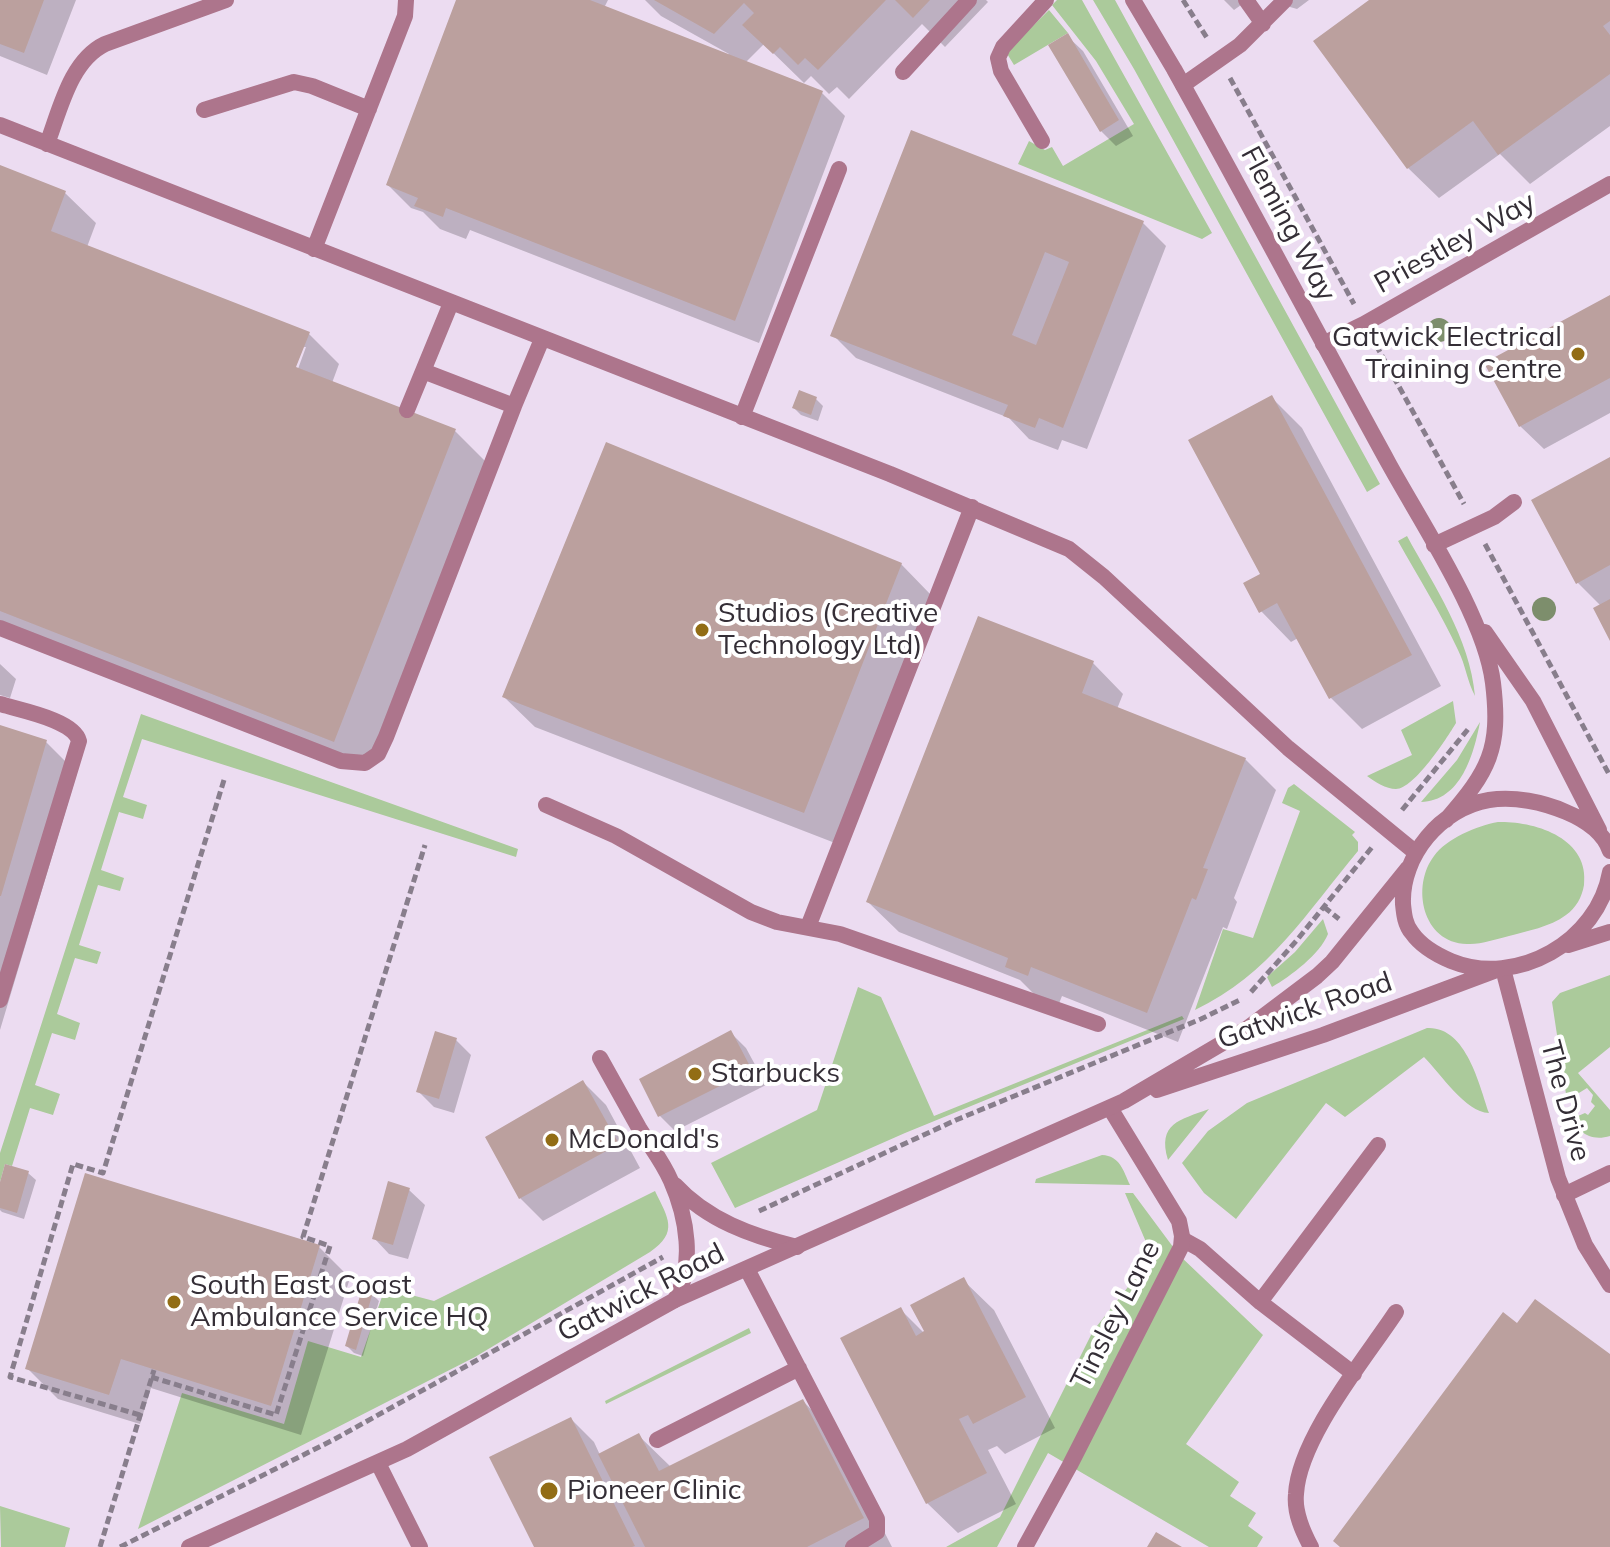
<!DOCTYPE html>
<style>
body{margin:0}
canvas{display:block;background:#ecdcf1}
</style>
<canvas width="1610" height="1547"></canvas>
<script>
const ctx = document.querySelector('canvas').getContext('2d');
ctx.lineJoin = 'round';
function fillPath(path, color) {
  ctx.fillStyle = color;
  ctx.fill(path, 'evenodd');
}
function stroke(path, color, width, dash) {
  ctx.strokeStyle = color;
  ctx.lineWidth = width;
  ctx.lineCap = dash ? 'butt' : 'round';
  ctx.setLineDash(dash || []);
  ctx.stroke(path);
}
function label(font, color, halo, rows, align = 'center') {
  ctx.font = font + ' Mulish,sans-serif';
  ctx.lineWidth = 8;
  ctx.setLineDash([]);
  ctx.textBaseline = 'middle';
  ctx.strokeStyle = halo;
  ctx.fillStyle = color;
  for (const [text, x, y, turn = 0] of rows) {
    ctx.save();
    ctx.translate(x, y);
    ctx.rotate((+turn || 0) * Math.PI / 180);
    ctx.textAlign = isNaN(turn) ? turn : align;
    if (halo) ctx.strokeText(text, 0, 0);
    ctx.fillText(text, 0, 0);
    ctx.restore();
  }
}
const green = new Path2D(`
 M1057,0H1082L1212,233L1202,239L1018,164L1029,141L1045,150L1052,147L1063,166L1134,124L1096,61L1052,5Z
 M1093,0H1115L1380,484L1367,492L1134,69Z
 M1049,10L1068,33L1014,65L1006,52Z
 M1407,536C1434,586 1470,638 1475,696C1467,681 1466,666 1458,650C1441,613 1418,577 1398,541Z
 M1453,701L1456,723C1447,738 1414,789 1396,789C1386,789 1375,782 1367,776L1412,755L1401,730Z
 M141,714L518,849L516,857L142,739L123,797L147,805L143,819L119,812L101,870L124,878L120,891L98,885L79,945L101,952L97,964L75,958L57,1014L80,1023L75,1040L52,1033L35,1085L60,1094L53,1115L30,1108L12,1166L5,1164L0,1182V1153Z
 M1480,722C1474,754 1461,801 1421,802L1457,760Z
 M1294,784L1355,832L1352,835L1358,842V851C1307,912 1269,975 1195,1010L1223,929L1253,938L1300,811L1282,803L1288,788Z
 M1498,822C1535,821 1590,838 1584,885C1582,897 1576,908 1566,915C1550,927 1527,931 1509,936C1496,939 1480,945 1467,944C1422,943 1411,886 1434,856C1447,838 1477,826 1498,822Z
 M1323,919L1328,934C1320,954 1291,976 1272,987L1267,977L1295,952Z
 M1610,975V1047L1578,1073L1610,1110V1136C1590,1142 1576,1132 1572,1113L1578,1116L1585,1113L1588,1115L1595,1106L1591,1102L1593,1095L1587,1088L1574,1096L1566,1094L1552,1002L1560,993Z
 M858,987L881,997L934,1116L1182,1016L1184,1019L905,1133L735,1208L711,1163L817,1110Z
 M1427,1028C1466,1026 1479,1084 1489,1113C1465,1112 1441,1074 1424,1057L1345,1117L1326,1103L1236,1219L1204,1193L1182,1163L1208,1131L1247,1103Z
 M1209,1109L1168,1160C1157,1123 1180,1120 1209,1109Z
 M1102,1155C1120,1156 1123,1170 1130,1185L1035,1183L1036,1179Z
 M655,1191C668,1218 679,1232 650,1252L475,1357L138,1529L182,1393L284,1424L308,1341L361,1357L385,1288L434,1301Z
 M1125,1193H1133L1179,1255L1263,1335L1186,1444L1239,1482L1230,1496L1256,1513L1248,1526L1263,1537L1257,1547H1209L1048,1453L997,1547H946L1000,1517L1093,1331L1147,1263L1146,1242Z
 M749,1328L751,1333L606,1404L605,1401Z
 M0,1506L70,1528L65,1547H1Z`);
const shadow = new Path2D(`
 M0,0H76L47,75L0,56Z
 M458,0H608L604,8L728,56L729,54L661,16L645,0H986L988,2L945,47L922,24L849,99L837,87L829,94L811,76L804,83L764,44L745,63L822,93L845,116L759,343L470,230L466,239L440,229L423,212L411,208L388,185Z
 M1224,0H1248L1234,10Z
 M1283,0H1309L1297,9L1290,7Z
 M1373,0H1610V126L1530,184L1500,154L1439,198L1408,168L1316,42Z
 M1067,36L1083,51L1133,136L1116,146L1101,131Z
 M912,132L1143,223L1166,246L1087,449L1062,440L1058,450L1029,439L1009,418L856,358L833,335Z
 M0,167L65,193L96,223L87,247L309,334L339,364L332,383L455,431L485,461L365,771L0,628ZM302,347H306L295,377L291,376Z
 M1610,297V413L1544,449L1520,426Z
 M1271,397L1302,428L1441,686L1362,729L1331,698L1298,638L1291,642L1261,611Z
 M816,399L823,406L818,421L801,415L794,408Z
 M1610,460V637L1601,606L1578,583Z
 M901,564L931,595L835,843L535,727L504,697Z
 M1093,663L1123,694L1117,709L1245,759L1276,790L1234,898L1237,902L1227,929L1223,927L1178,1042L1062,996L1058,1006L1038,998L1020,980L899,932L868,902Z
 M0,664L16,679L10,698L0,695Z
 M0,727L46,742L77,773L0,1030Z
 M731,1033L746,1048L766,1085L675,1131L660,1116L641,1080Z
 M456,1040L471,1055L454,1113L434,1107L419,1092Z
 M583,1082L606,1105L640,1168L543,1221L520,1198Z
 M28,1173L36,1180L24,1219L2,1212L0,1210V1189Z
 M409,1190L425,1205L408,1259L389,1254L374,1238Z
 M319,1247L350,1278L301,1435L151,1388L140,1424L58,1399L27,1368Z
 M963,1280L994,1310L1055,1428L1005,1454L997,1446L988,1450L1016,1504L958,1533L927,1503L900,1309L929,1338Z
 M372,1294L379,1301L363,1356L354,1353L347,1346Z
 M803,1401L833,1432L892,1547H536L571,1419L594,1442L600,1455L639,1436L671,1467Z`);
const building = new Path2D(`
 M0,0H44L24,53L0,44Z
 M456,0H590L823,91L735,321L446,208L443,217L414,206L418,198L386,185Z
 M654,0H886L818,70L805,58L798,65L780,47L773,54L742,25L754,13L744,3L714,34Z
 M895,0H930L913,18Z
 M1369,0H1610V21L1603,26L1610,35V74L1498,155L1473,121L1407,169L1313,41Z
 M1068,33L1119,120L1100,132L1048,45Z
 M911,130L1144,221L1063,428L1039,418L1035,428L1003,416L1008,405L830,336ZM1045,252L1069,262L1036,345L1012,335Z
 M0,165L66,191L51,231L310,332L296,367L456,429L334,742L0,611Z
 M1610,295V378L1519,427L1484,363Z
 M799,390L817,397L811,415L792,408Z
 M1272,395L1412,655L1329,699L1277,603L1259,613L1243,583L1260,574L1188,440Z
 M606,442L902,563L804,813L502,697Z
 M1610,457V565L1576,584L1531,500Z
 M1610,599V641L1593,608Z
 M978,616L1094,661L1082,693L1246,758L1203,868L1208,869L1196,900L1192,898L1147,1013L1031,967L1028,976L1005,967L1008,958L866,902Z
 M0,725L47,740L1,896H0Z
 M731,1030L752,1070L658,1117L639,1079Z
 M435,1031L457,1038L439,1099L416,1092Z
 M583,1080L619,1144L519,1199L485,1137Z
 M5,1164L29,1171L17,1213L0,1208V1182Z
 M85,1173L320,1245L271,1406L121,1359L109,1395L25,1369Z
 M388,1181L410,1188L393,1245L372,1239Z
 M964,1277L1026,1397L973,1424L968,1415L959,1419L987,1473L926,1504L840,1338L901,1307L916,1336L924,1331L910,1305Z
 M362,1289L373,1292L356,1350L345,1346Z
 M1535,1299L1610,1354V1547H1340L1333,1541L1503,1312L1517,1323Z
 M803,1399L864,1518L807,1547H645L598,1454L639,1433L659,1471Z
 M571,1417L635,1546L632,1547H534L489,1457Z
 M1156,1532L1182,1547H1147Z`);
const path = new Path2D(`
 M1183,0L1207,38
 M1230,78L1354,304
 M1376,345L1464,504
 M1485,544L1610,776
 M1402,810L1469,728
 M1324,907L1339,919
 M1251,992L1297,940L1373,846
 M759,1211L956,1120L1201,1019L1240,1000
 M151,1377L276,1415L330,1246L303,1237L425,845
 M140,1415L10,1377L73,1164L103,1173L224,780
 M100,1547L154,1370
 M120,1547L333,1440L663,1257`);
const service = new Path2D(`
 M1246,0L1263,24
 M903,72L969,0
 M1183,85L1240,45L1285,0
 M204,110L294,82L312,86L369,109
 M0,125L890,474L1069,549L1104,577L1288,748L1415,852
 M1042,141L1001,71L998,58L1003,47L1046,0
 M47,144C60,110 70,61 105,44L226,0
 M314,249L405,16L406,0
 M423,371L514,406L542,339
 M407,410L451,303
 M742,417L839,169
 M1434,545L1494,517L1514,502
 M0,628L341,761L365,763L378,754L386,737L514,406
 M0,704C19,710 74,720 79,741L0,1000
 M546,805L616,836L751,912L777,922L840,934L1098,1024
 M808,927L972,507
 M1503,969L1558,1178L1585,1245L1610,1285
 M600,1058C613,1081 626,1105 639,1128C650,1146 663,1162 671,1181C687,1217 695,1265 675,1300
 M675,1185C707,1220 752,1236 797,1247
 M1564,1195L1610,1173
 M1182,1239L1200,1249L1260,1302L1354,1374
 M747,1269L877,1519V1532L853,1547
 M1260,1302L1378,1145
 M657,1440L799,1368
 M378,1463L420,1547
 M1311,1547C1303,1532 1294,1513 1296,1494C1299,1438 1365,1359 1396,1312`);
const minor = new Path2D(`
 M1323,344L1364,324L1610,184
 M1025,1547L1070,1465L1181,1247L1182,1236L1179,1221L1110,1108`);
const tertiary = new Path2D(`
 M1133,0L1174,69C1247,200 1317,333 1389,464C1422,524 1485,618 1493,683C1501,749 1489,771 1446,820
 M1485,632L1533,701L1599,830
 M1610,851C1603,831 1585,820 1566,812C1543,802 1514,796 1489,800C1441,808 1401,856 1403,904C1404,914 1405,925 1412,933C1421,946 1437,955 1451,961C1517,988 1598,941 1610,872
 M1568,945L1610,932
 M1157,1090L1323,1035L1494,971
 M189,1547L407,1449L675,1300L1124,1101L1248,1028L1317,976L1332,962L1408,868`);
const trees = [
 [1439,330],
 [1544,609]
];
const markers = [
 [1578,354,8,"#926d15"],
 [702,630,8,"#926d15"],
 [695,1074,8,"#926d15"],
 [552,1140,8,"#926d15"],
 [174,1302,8,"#926d15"],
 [549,1491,10,"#926d15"]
];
const streetNames = [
 ["Fleming Way",1288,224,62],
 ["Priestley Way",1455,243,-29],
 ["Gatwick Road",1305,1011,-19],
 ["The Drive",1565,1101,75],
 ["Gatwick Road",641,1293,-27],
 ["Tinsley Lane",1116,1315,-63]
];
const poiNames = [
 ["Gatwick Electrical",1562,338,"right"],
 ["Training Centre",1562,370,"right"],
 ["Studios (Creative",718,614],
 ["Technology Ltd)",718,646],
 ["Starbucks",711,1074],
 ["McDonald's",568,1140],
 ["South East Coast",190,1286],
 ["Ambulance Service HQ",190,1318],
 ["Pioneer Clinic",567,1491]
];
fillPath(green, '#abca9b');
fillPath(shadow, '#0003');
fillPath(building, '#bba09e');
stroke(path, '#887e8c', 5, [8, 4]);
stroke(service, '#ad758c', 16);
stroke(minor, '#ad758c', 16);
stroke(tertiary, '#ad758c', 16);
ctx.fillStyle = '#7d8e6c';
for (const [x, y] of trees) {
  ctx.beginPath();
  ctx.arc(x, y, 12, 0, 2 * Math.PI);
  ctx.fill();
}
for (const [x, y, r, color] of markers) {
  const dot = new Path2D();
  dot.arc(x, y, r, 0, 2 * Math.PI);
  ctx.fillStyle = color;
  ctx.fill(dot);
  stroke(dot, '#fff', 3);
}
label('28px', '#342e36', '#fff', streetNames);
label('28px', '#342e36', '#fff', poiNames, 'left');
</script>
